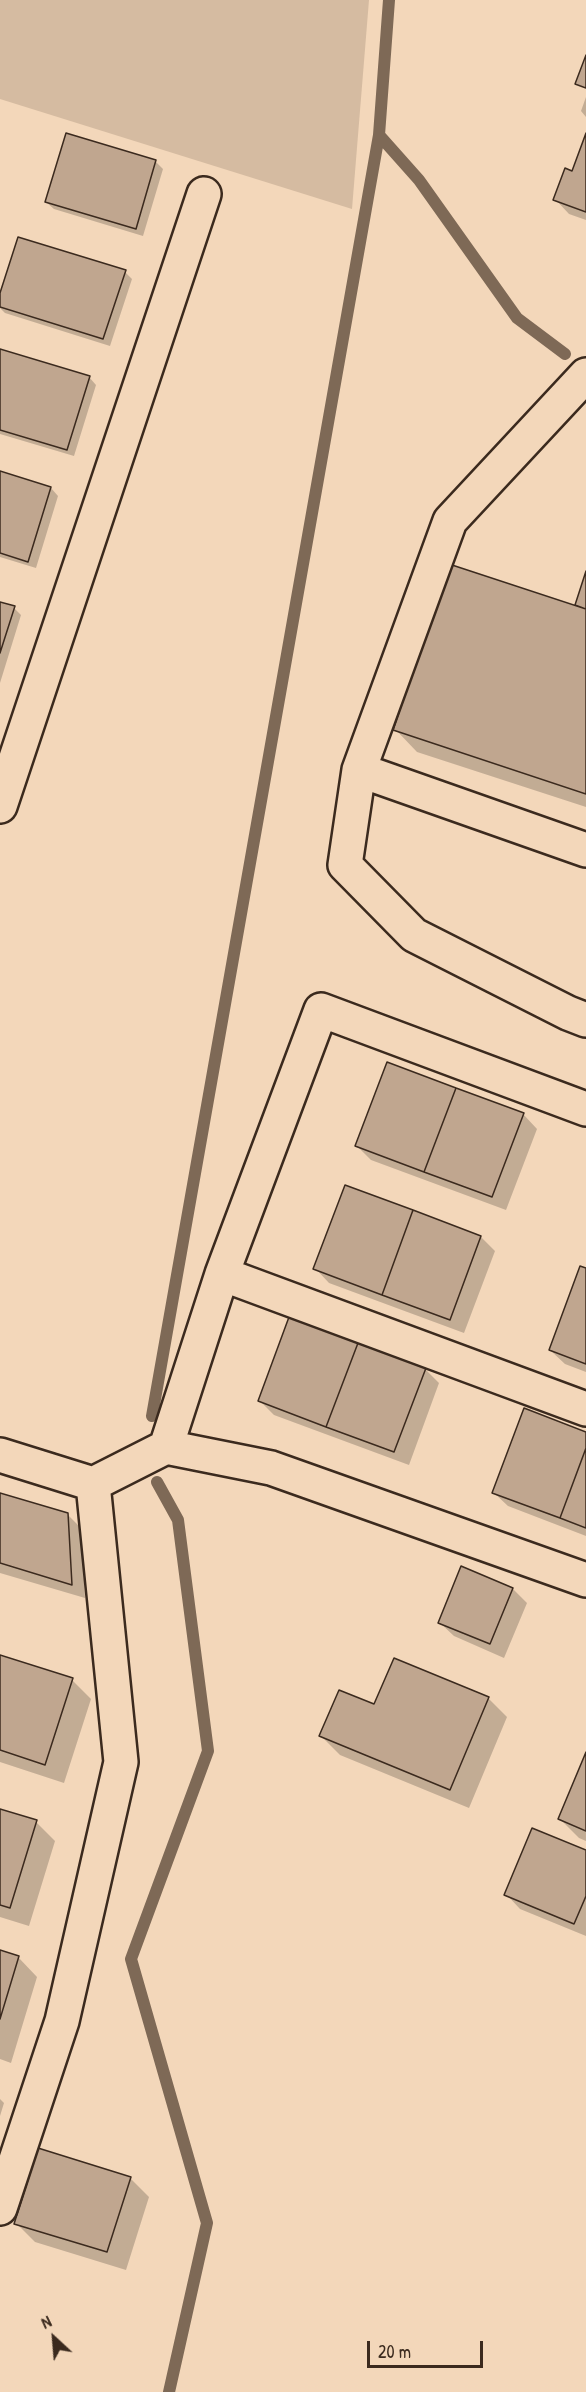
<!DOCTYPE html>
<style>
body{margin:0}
#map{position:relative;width:586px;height:2392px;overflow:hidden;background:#f3d7ba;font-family:"Patrick Hand",sans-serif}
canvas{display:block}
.north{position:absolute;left:24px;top:2308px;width:60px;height:60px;-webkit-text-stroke:4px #f3d7ba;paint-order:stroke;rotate:334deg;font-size:16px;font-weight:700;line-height:24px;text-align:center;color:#3b2a1e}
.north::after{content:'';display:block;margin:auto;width:21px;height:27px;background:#3b2a1e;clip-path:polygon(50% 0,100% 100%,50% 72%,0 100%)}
.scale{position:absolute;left:367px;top:2341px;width:116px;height:27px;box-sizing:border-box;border:3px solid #3b2a1e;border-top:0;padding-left:8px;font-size:18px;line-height:21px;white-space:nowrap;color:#3b2a1e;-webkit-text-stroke:4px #f3d7ba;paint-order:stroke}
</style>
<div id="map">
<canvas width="586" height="2392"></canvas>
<div class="north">N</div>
<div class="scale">20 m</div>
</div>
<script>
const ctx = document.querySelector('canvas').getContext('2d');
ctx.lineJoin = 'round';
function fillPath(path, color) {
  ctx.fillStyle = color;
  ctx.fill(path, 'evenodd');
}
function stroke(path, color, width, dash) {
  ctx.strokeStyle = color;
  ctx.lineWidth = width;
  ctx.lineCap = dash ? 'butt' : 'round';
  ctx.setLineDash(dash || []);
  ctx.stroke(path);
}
const green = new Path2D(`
 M0,0H369L352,209L0,99Z`);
const shadow = new Path2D(`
 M586,97V117L581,111Z
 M67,135L156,162L163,169L143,236L54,209L46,202Z
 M586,137V220L569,214L555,199L573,173Z
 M125,272L132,279L110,346L5,313L0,308V298Z
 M0,350L89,377L96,385L74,456L0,434Z
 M0,473L51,488L58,496L36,568L0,557Z
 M586,575V807L417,752L395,729L580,608L576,604Z
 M0,603L14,608L21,615L0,683Z
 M523,1114L537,1129L506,1210L371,1160L357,1146Z
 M346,1187L481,1237L495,1251L464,1333L329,1283L315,1268Z
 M586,1270V1372L565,1364L550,1350Z
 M425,1369L439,1383L409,1465L274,1415L259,1400Z
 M586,1433V1536L508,1506L493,1492Z
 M0,1494L67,1514L81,1528L85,1598L0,1573Z
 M513,1589L527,1603L504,1658L454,1636L439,1622Z
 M0,1657L72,1680L91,1699L64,1783L0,1762Z
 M488,1698L507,1717L469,1808L340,1755L321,1736L375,1706Z
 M586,1756V1841L579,1838L560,1819Z
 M0,1811L36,1822L55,1841L29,1926L0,1917Z
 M586,1852V1936L520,1909L506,1894Z
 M0,1952L18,1957L37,1977L11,2063L0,2059Z
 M0,2099L4,2103L0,2116Z
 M130,2178L149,2197L126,2270L35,2242L16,2223Z`);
const stream = new Path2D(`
 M379,135L419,180L517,318L565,354
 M152,1416L379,135L389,0
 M157,1482L178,1520L208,1751L131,1959L207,2223L169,2392`);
const building = new Path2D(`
 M586,55V88L575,84Z
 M66,133L156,160L136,229L45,202Z
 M586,133V212L553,200L565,168L572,171Z
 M18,237L126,270L103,339L0,307V293Z
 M0,349L90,376L67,450L0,430Z
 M0,471L51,487L28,562L0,553Z
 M449,564L586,609V794L393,730Z
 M586,571V609L575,605Z
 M0,602L15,606L0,653Z
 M387,1062L456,1088L424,1172L355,1146Z
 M456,1088L524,1113L492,1197L424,1172Z
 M345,1185L413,1210L382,1295L313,1269Z
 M413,1210L481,1236L450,1320L382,1295Z
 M580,1266L586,1268V1364L549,1350Z
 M289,1317L358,1343L326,1427L258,1401Z
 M358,1343L426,1368L394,1452L326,1427Z
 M524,1408L586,1432V1448L560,1518L492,1493Z
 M586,1448V1528L560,1518Z
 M0,1493L68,1513L72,1585L0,1563Z
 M461,1566L513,1588L490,1644L438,1623Z
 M0,1655L73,1678L45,1765L0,1750Z
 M394,1658L489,1697L450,1790L319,1736L339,1690L374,1704Z
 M586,1752V1831L558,1819Z
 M0,1809L37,1820L10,1908L0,1905Z
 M532,1828L586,1850V1896L574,1924L504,1895Z
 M0,1950L19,1956L0,2019Z
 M38,2148L131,2177L107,2252L14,2224Z`);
const minor = new Path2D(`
 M586,375L450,521L359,770L345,865L414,935L568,1013L586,1020
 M359,770L586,850
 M0,806L204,194
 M222,1274L586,1409
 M166,1447L222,1274L321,1010L586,1109
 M0,1455L93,1484L121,1762L62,2021L0,2208
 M93,1484L166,1447L271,1468L586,1580`);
fillPath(green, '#d5bba1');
fillPath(shadow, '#0003');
stroke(stream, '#7e6956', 12);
fillPath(building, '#c0a68f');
stroke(building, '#3b2a1e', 1.5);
stroke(minor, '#3b2a1e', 38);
stroke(minor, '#f3d7ba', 33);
</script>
